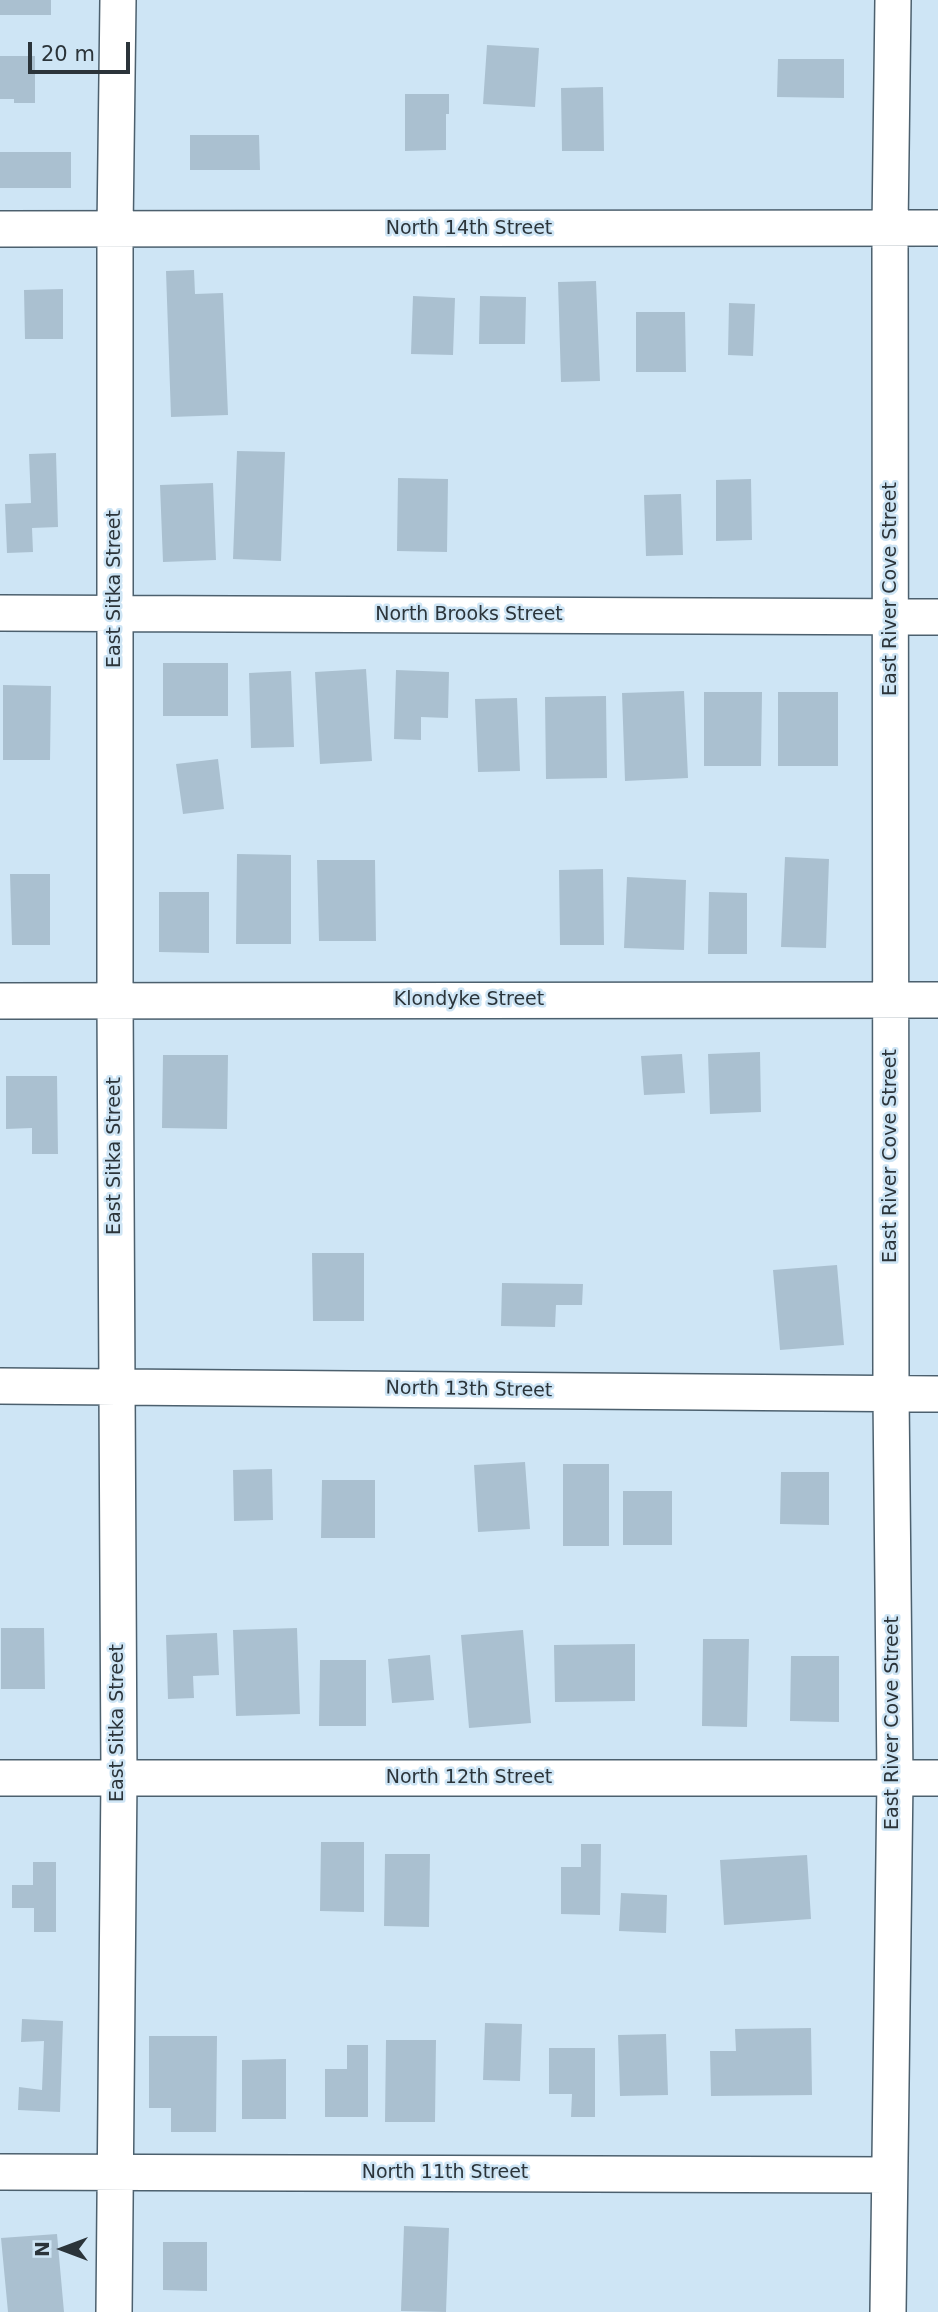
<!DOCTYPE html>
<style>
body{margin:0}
#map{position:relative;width:938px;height:2312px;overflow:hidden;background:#cee5f5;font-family:"DejaVu Sans",sans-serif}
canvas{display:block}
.north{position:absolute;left:28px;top:2214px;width:70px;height:70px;-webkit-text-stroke:5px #cee5f5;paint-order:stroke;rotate:270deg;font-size:19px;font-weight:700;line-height:28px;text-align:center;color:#2b343a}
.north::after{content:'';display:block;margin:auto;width:24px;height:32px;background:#2b343a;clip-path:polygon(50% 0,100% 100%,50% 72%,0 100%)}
.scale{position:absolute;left:28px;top:42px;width:102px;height:32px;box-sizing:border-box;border:4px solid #2b343a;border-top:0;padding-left:9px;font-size:21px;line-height:24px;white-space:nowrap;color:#2b343a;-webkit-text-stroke:5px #cee5f5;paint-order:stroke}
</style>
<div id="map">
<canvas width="938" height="2312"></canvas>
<div class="north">N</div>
<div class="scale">20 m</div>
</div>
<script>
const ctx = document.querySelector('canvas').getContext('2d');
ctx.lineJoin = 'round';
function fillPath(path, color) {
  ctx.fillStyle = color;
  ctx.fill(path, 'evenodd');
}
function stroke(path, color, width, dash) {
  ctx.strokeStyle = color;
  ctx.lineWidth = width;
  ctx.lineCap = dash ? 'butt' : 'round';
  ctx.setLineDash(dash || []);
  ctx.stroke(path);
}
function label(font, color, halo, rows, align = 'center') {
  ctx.font = font + ' "DejaVu Sans",sans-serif';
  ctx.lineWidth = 5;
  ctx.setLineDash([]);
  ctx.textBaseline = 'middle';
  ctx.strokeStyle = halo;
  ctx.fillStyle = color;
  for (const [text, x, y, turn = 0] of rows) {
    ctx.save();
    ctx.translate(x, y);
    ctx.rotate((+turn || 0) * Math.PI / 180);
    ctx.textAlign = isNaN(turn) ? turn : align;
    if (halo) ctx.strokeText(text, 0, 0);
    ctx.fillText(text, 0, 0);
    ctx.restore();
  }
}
const building = new Path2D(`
 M0,0H51V15H0Z
 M487,45L539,48L535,107L483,104Z
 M0,56H35V103H14V99H0Z
 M778,59H844V98L777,97Z
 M603,87L604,151H562L561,88Z
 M405,94H449V114H446V150L405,151Z
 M190,135H259L260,170H190Z
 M0,152H71V188H0Z
 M194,270L195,294L223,293L228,415L171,417L166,271Z
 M596,281L600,381L561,382L558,282Z
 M63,289V339H25L24,290Z
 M413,296L455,298L453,355L411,354Z
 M480,296L526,297L525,344H479Z
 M729,303L755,304L753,356L728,355Z
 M636,312H685L686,372H636Z
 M237,451L285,452L281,561L233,559Z
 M56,453L58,527L32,528L33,552L7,553L5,504L31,503L29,454Z
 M398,478L448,479L447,552L397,551Z
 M751,479L752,540L716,541V480Z
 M213,483L216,560L163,562L160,485Z
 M681,494L683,555L646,556L644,495Z
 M163,663H228V716H163Z
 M366,669L372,761L320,764L315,672Z
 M396,670L449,672L448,718L421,717V740L394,739Z
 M291,671L294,747L251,748L249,673Z
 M3,685L51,686L50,760H3Z
 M684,691L688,778L625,781L622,693Z
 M704,692H762L761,766H704Z
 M778,692H838V766H778Z
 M606,696L607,778L546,779L545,697Z
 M517,698L520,771L478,772L475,699Z
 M218,759L224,809L183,814L176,764Z
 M237,854L291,855V944H236Z
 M785,857L829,859L826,948L781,947Z
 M317,860H375L376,941H319Z
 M603,869L604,945H560L559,870Z
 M10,874H50V945H12Z
 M627,877L686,880L684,950L624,948Z
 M159,892H209V953L159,952Z
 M709,892L747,893V954H708Z
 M760,1052L761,1112L710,1114L708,1054Z
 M682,1054L685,1093L644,1095L641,1056Z
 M163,1055H228L227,1129L162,1128Z
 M6,1076H57L58,1154H32V1128L6,1129Z
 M312,1253H364V1321H313Z
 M837,1265L844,1345L780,1350L773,1270Z
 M502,1283L583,1284L582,1305H556L555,1327L501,1326Z
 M525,1462L530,1529L478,1532L474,1465Z
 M563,1464H609V1546H563Z
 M272,1469L273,1520L234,1521L233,1470Z
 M781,1472H829V1525L780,1524Z
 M322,1480H375V1538H321Z
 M623,1491H672V1545H623Z
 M1,1628H44L45,1689H1Z
 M297,1628L300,1714L236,1716L233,1630Z
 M523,1630L531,1723L469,1728L461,1635Z
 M217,1633L219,1675L193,1676L194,1698L168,1699L166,1635Z
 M703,1639H749L747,1727L702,1726Z
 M635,1644V1701L555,1702L554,1645Z
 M430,1655L434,1700L392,1703L388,1659Z
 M791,1656H839V1722L790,1721Z
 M320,1660H366V1726H319Z
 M321,1842H364V1912L320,1911Z
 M581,1844H601L600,1915L561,1914V1867H581Z
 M385,1854H430L429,1927L384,1926Z
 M807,1855L811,1919L724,1925L720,1860Z
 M33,1862H56V1932H34V1908H12V1885H33Z
 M621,1893L667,1895L666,1933L619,1931Z
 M22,2019L63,2021L60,2112L18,2110L19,2087L42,2090L44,2041L21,2042Z
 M485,2023L522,2024L520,2081L483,2080Z
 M811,2028L812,2095L711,2096L710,2051H736L735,2029Z
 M666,2034L668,2095L620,2096L618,2035Z
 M149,2036H217L216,2132H171V2108H149Z
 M386,2040H436L435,2122H385Z
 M347,2045H368V2117H325V2069H347Z
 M549,2048H595V2117H571L572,2094H549Z
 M286,2059V2119H242V2060Z
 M404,2226L449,2228L446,2312L401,2311Z
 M57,2234L64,2312H8L1,2238Z
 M163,2242H207V2291L163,2290Z`);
const street = new Path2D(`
 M0,229L938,228
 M0,613L938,617
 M0,1001L938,1000
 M0,1386L938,1394
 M0,1778H938
 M0,2172L889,2175
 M114,2312L119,1777L115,1000V229L118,0
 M888,2312L895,1778L891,1395L890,228L893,0`);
const streetNames = [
 ["North 14th Street",469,229],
 ["East Sitka Street",115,589,-90],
 ["East River Cove Street",891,589,-90],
 ["North Brooks Street",469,615],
 ["Klondyke Street",469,1000],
 ["East Sitka Street",115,1156,-90],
 ["East River Cove Street",891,1156,-90],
 ["North 13th Street",469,1390,1],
 ["East Sitka Street",118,1723,-90],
 ["East River Cove Street",893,1723,-90],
 ["North 12th Street",469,1778],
 ["North 11th Street",445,2173]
];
fillPath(building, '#aac0d0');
stroke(street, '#4c606e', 38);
stroke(street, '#fff', 35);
label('19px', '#2b343a', '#cee5f5', streetNames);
</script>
